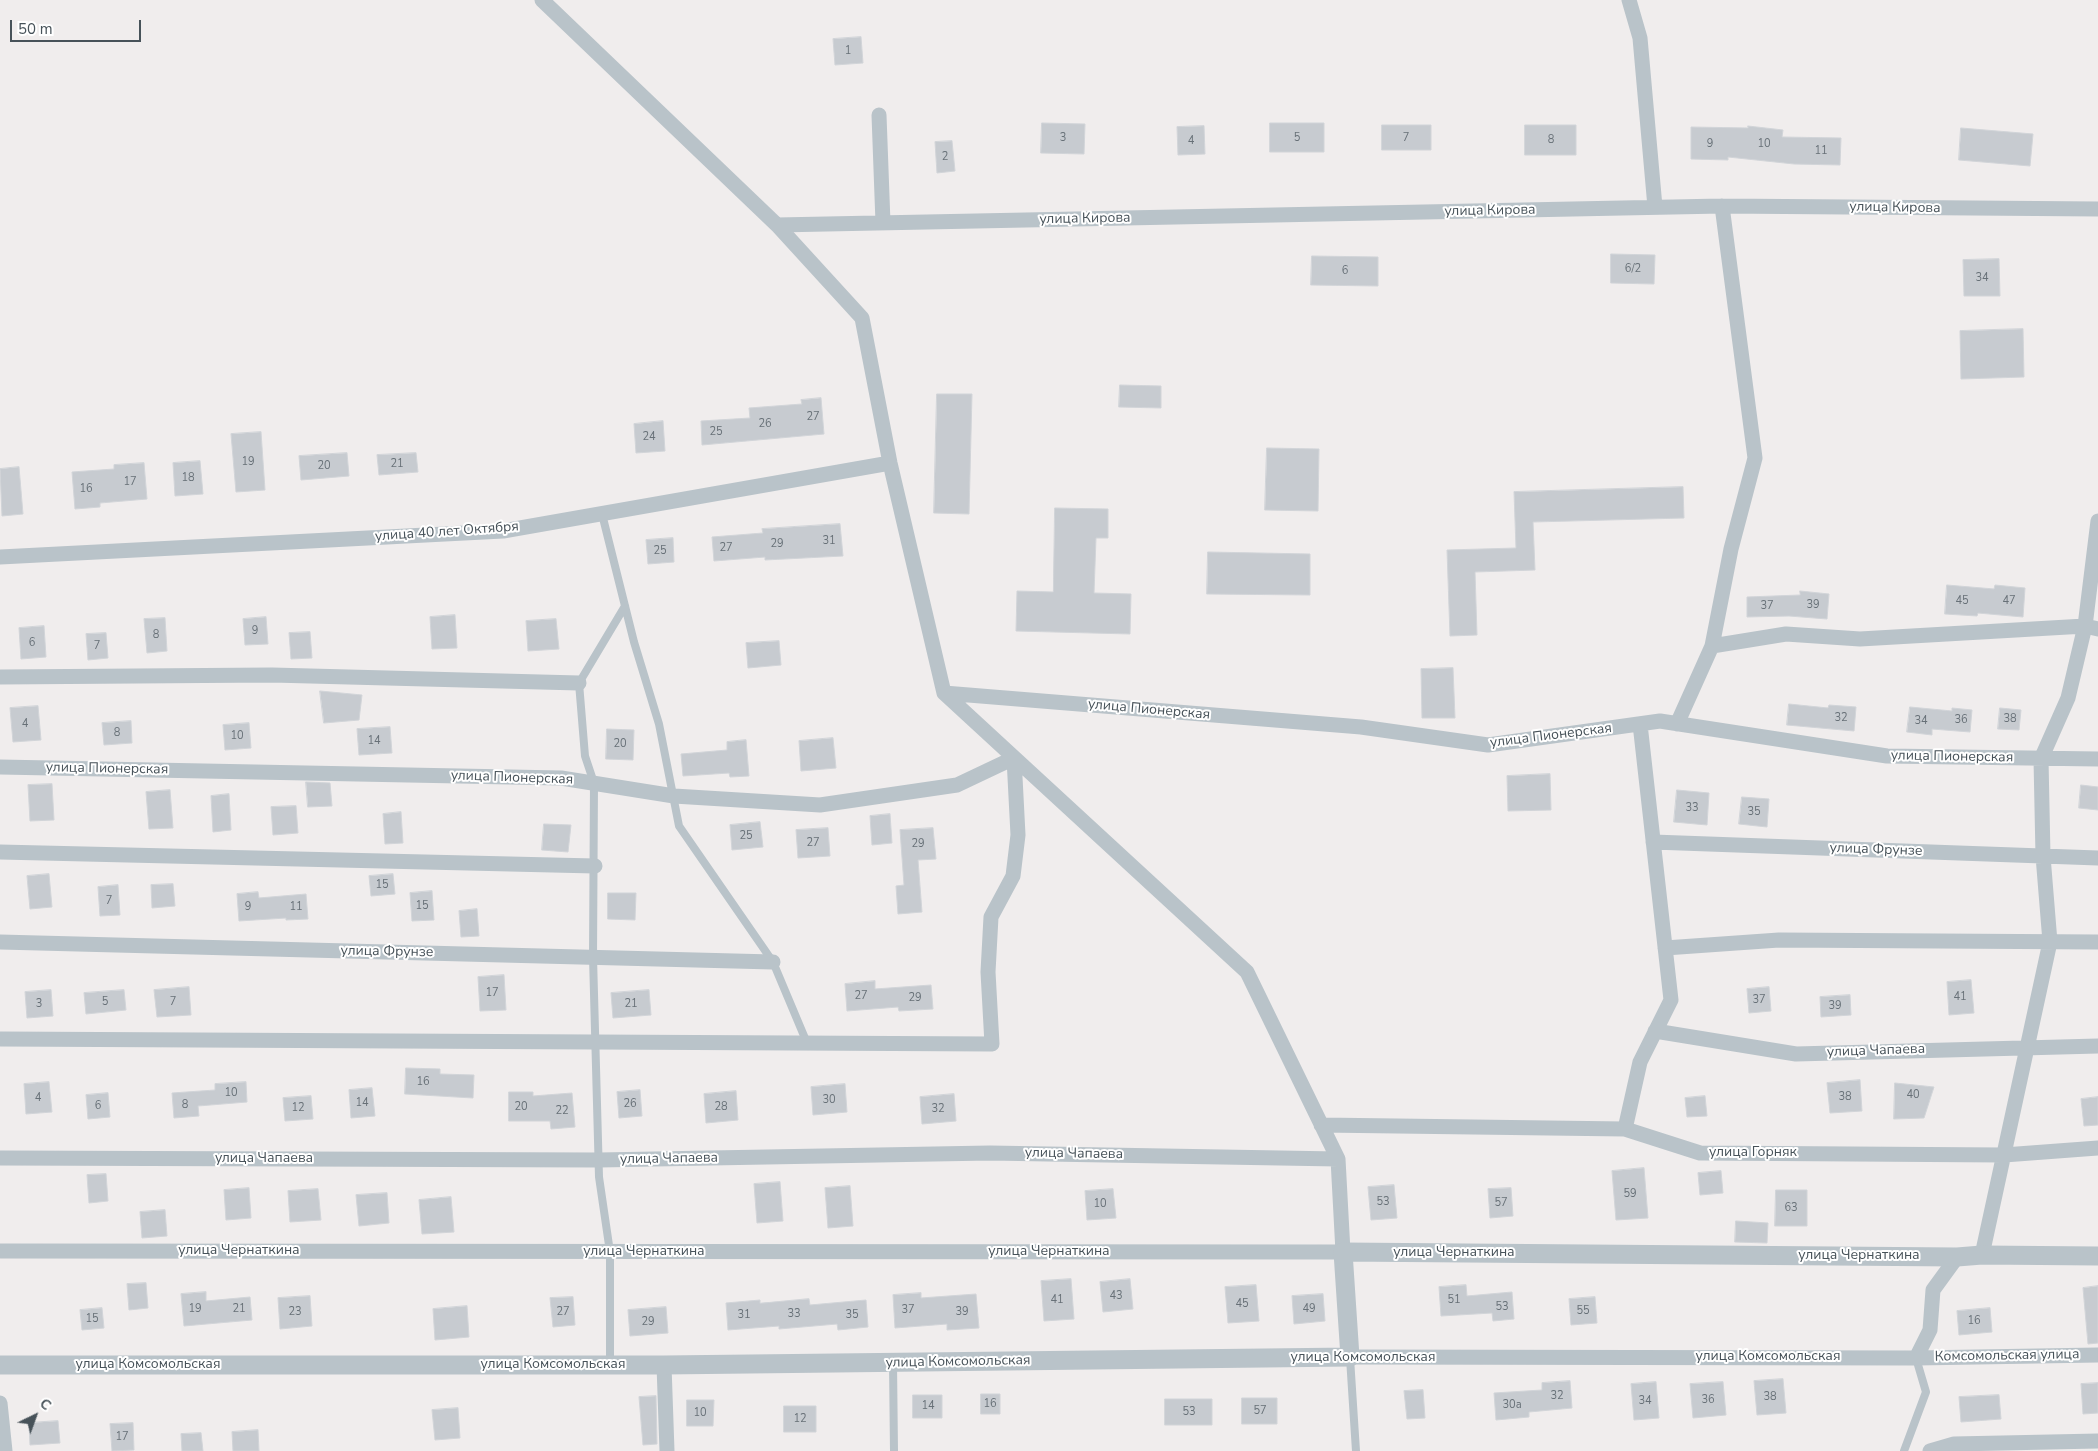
<!DOCTYPE html>
<meta charset="utf-8">
<style>
body{margin:0}
#map{position:relative;width:2098px;height:1451px;overflow:hidden;background:#f0eded;font-family:"Nunito Sans",sans-serif}
canvas{display:block}
.north{position:absolute;left:10px;top:1391px;width:50px;height:50px;-webkit-text-stroke:4px #fff;paint-order:stroke;rotate:42deg;font-size:14px;font-weight:700;line-height:20px;text-align:center;color:#475259}
.north::after{content:'';display:block;margin:auto;width:18px;height:22px;background:#475259;clip-path:polygon(50% 0,100% 100%,50% 72%,0 100%)}
.scale{position:absolute;left:10px;top:20px;width:131px;height:22px;box-sizing:border-box;border:2px solid #475259;border-top:0;padding-left:6px;font-size:15px;line-height:18px;white-space:nowrap;color:#475259;-webkit-text-stroke:4px #fff;paint-order:stroke}
</style>
<div id="map">
<canvas width="2098" height="1451"></canvas>
<div class="north">С</div>
<div class="scale">50 m</div>
</div>
<script>
const ctx = document.querySelector('canvas').getContext('2d');
ctx.lineJoin = 'round';
function fillPath(path, color) {
  ctx.fillStyle = color;
  ctx.fill(path, 'evenodd');
}
function stroke(path, color, width, dash) {
  ctx.strokeStyle = color;
  ctx.lineWidth = width;
  ctx.lineCap = dash ? 'butt' : 'round';
  ctx.setLineDash(dash || []);
  ctx.stroke(path);
}
function label(font, color, halo, rows, align = 'center') {
  ctx.font = font + ' "Nunito Sans",sans-serif';
  ctx.lineWidth = 4;
  ctx.setLineDash([]);
  ctx.textBaseline = 'middle';
  ctx.strokeStyle = halo;
  ctx.fillStyle = color;
  for (const [text, x, y, turn = 0] of rows) {
    ctx.save();
    ctx.translate(x, y);
    ctx.rotate((+turn || 0) * Math.PI / 180);
    ctx.textAlign = isNaN(turn) ? turn : align;
    if (halo) ctx.strokeText(text, 0, 0);
    ctx.fillText(text, 0, 0);
    ctx.restore();
  }
}
const building = new Path2D(`
 M861,37L863,63L835,65L833,39Z
 M1042,123L1085,124L1084,154L1041,153Z
 M1270,123H1324V152H1270Z
 M1382,125H1431V150H1382Z
 M1525,125H1576V155H1525Z
 M1204,126L1205,154L1178,155L1177,127Z
 M1748,126L1783,130L1782,137L1841,138L1840,165L1794,164L1728,157V160L1691,159V127L1748,128Z
 M1961,128L2033,134L2030,166L1959,160Z
 M952,141L955,171L937,173L935,142Z
 M1611,254L1655,255L1654,284L1611,283Z
 M1312,256L1378,257V286L1311,285Z
 M1999,259L2000,296H1964L1963,260Z
 M2023,329L2024,377L1961,379L1960,331Z
 M1120,385L1161,386V408L1119,407Z
 M937,394H972L969,514L934,513Z
 M821,398L824,434L702,445L701,421L750,418L749,408L802,404L801,400Z
 M663,421L665,451L636,453L634,424Z
 M261,432L265,490L236,492L231,434Z
 M1267,448L1319,449L1318,511L1265,510Z
 M347,453L349,476L301,480L299,456Z
 M416,453L418,472L379,475L377,455Z
 M200,461L203,494L175,496L173,463Z
 M144,463L147,499L100,503V507L75,509L72,472L114,469V465Z
 M19,467L23,514L2,516L0,469Z
 M1683,487L1684,518L1533,522L1535,570L1475,572L1477,635L1450,636L1447,550L1516,548L1514,492Z
 M1055,508L1108,509V538H1096L1094,593L1131,594L1130,634L1016,631L1017,591L1053,592Z
 M840,524L843,556L765,560V557L714,561L712,537L763,533L762,529Z
 M673,538L674,562L648,564L646,540Z
 M1208,552L1310,554V595L1207,594Z
 M1947,585L1994,589L1995,585L2025,588L2023,617L1978,613L1977,616L1945,614Z
 M1800,591L1829,594L1827,619L1789,616L1747,617V597L1800,595Z
 M455,615L457,648L432,649L430,617Z
 M266,617L268,644L245,645L243,619Z
 M165,618L167,651L147,653L144,619Z
 M556,619L559,649L528,651L526,621Z
 M44,626L46,657L21,659L19,628Z
 M310,632L312,658L291,659L289,633Z
 M106,633L108,658L88,660L86,634Z
 M779,641L781,665L748,668L746,643Z
 M1453,668L1455,718H1422L1421,669Z
 M320,691L362,695L359,720L324,723Z
 M1789,704L1828,708L1829,705L1856,707L1854,731L1787,725Z
 M38,706L41,740L13,742L10,708Z
 M1910,707L1952,711V708L1972,710L1970,732L1932,729V735L1907,732Z
 M2000,708L2021,710L2019,730L1998,729Z
 M131,721L132,743L104,745L102,723Z
 M249,723L251,748L225,750L223,725Z
 M390,727L392,753L359,755L357,729Z
 M607,729L634,730L633,760L606,759Z
 M833,738L836,768L801,771L799,741Z
 M746,740L749,776L730,777L729,773L683,776L681,754L727,750V742Z
 M1550,774L1551,810L1508,811L1507,776Z
 M306,782L330,783L332,806L308,807Z
 M52,784L54,820L30,821L28,785Z
 M2081,785L2098,787V810L2079,808Z
 M170,790L173,828L149,829L146,792Z
 M1677,790L1709,793L1707,825L1674,822Z
 M229,794L231,830L213,832L211,796Z
 M1742,797L1769,799L1767,827L1739,824Z
 M296,806L298,833L273,835L271,807Z
 M401,812L403,843L385,844L383,814Z
 M890,814L892,843L872,845L870,816Z
 M760,822L763,847L732,850L730,825Z
 M544,824L571,825L568,852L542,850Z
 M828,828L830,856L798,858L796,830Z
 M933,828L936,859L918,860L922,912L898,914L896,886L904,885L900,830Z
 M49,874L52,907L30,909L27,876Z
 M393,874L395,894L371,896L369,876Z
 M173,884L175,906L152,908L151,885Z
 M118,885L120,915L100,916L98,887Z
 M432,891L434,920L412,921L410,893Z
 M258,892L259,898L306,894L308,919L286,920V918L239,921L237,894Z
 M608,893H636L635,920L608,919Z
 M477,909L479,936L461,937L459,911Z
 M504,975L506,1010L480,1011L478,977Z
 M1971,980L1974,1013L1949,1015L1947,982Z
 M875,981V989L931,985L933,1009L899,1011L898,1007L847,1011L845,984Z
 M189,987L191,1015L157,1017L154,990Z
 M1769,987L1771,1011L1749,1013L1747,989Z
 M51,990L53,1016L27,1018L25,992Z
 M124,990L126,1010L86,1014L84,993Z
 M649,990L651,1015L613,1018L611,993Z
 M1850,995L1851,1015L1821,1017L1820,997Z
 M406,1068L440,1069V1074L474,1075L473,1098L405,1094Z
 M1860,1080L1862,1111L1830,1113L1827,1083Z
 M49,1082L52,1112L26,1114L24,1084Z
 M246,1082L247,1102L198,1106L199,1116L174,1118L172,1093L215,1090V1084Z
 M1895,1083L1934,1087L1924,1118L1894,1119Z
 M845,1084L847,1112L813,1115L811,1087Z
 M372,1088L375,1116L351,1118L349,1090Z
 M640,1090L642,1116L619,1118L617,1092Z
 M736,1091L738,1120L706,1123L704,1094Z
 M509,1092H533V1096L572,1093L575,1127L551,1129L550,1121H509Z
 M108,1093L110,1117L88,1119L86,1095Z
 M954,1094L956,1121L922,1124L920,1097Z
 M311,1096L313,1119L285,1121L283,1098Z
 M1705,1096L1707,1116L1687,1117L1685,1098Z
 M2098,1097V1125L2084,1126L2081,1099Z
 M1644,1168L1648,1218L1616,1220L1612,1171Z
 M1721,1171L1723,1193L1700,1195L1698,1173Z
 M106,1174L108,1201L89,1203L87,1175Z
 M780,1182L783,1221L757,1223L754,1184Z
 M1394,1185L1397,1218L1371,1220L1368,1187Z
 M850,1186L853,1226L828,1228L825,1188Z
 M249,1188L251,1218L226,1220L224,1190Z
 M1511,1188L1513,1216L1490,1218L1488,1189Z
 M318,1189L321,1220L290,1222L288,1191Z
 M1113,1189L1116,1218L1087,1220L1085,1191Z
 M1776,1190H1807V1226H1775Z
 M387,1193L389,1223L359,1226L356,1195Z
 M451,1197L454,1232L422,1234L419,1200Z
 M165,1210L167,1236L142,1238L140,1212Z
 M1736,1221L1768,1223L1767,1243L1735,1242Z
 M1071,1279L1074,1319L1044,1321L1041,1281Z
 M1130,1279L1133,1309L1103,1312L1100,1282Z
 M146,1283L148,1308L129,1310L127,1284Z
 M1256,1285L1259,1321L1228,1323L1225,1287Z
 M1466,1285L1467,1296L1512,1292L1514,1319L1493,1321L1492,1313L1441,1316L1439,1287Z
 M2098,1286V1343L2088,1344L2083,1288Z
 M206,1292V1301L250,1297L252,1320L184,1326L181,1294Z
 M921,1293V1298L976,1294L979,1328L947,1330V1324L895,1328L893,1295Z
 M1323,1294L1325,1321L1294,1324L1292,1296Z
 M310,1296L312,1326L280,1329L278,1298Z
 M573,1297L575,1325L553,1327L550,1298Z
 M1595,1297L1597,1323L1571,1325L1569,1299Z
 M809,1299L810,1305L866,1300L868,1327L838,1330L837,1324L779,1329V1326L728,1330L726,1303L760,1300V1303Z
 M467,1306L469,1337L435,1340L433,1309Z
 M666,1307L668,1333L630,1336L628,1310Z
 M102,1308L104,1328L82,1330L80,1310Z
 M1990,1308L1992,1332L1959,1335L1957,1311Z
 M1783,1379L1786,1413L1757,1415L1754,1381Z
 M1570,1381L1572,1408L1529,1412V1417L1496,1420L1494,1393L1542,1390V1383Z
 M1656,1382L1659,1418L1634,1420L1631,1384Z
 M1723,1382L1726,1415L1693,1418L1690,1384Z
 M2098,1383V1413L2083,1414L2081,1384Z
 M1423,1390L1425,1418L1407,1419L1404,1391Z
 M981,1394H1000V1414H981Z
 M913,1395H942V1418H913Z
 M1999,1395L2001,1419L1961,1422L1959,1397Z
 M656,1396L657,1444L643,1445L639,1397Z
 M1242,1398H1277V1424H1242Z
 M1165,1399H1212V1425H1165Z
 M687,1400H714L713,1426H687Z
 M784,1406H816V1432H784Z
 M458,1408L460,1438L435,1440L432,1410Z
 M58,1421L60,1443L30,1445L29,1423Z
 M133,1423L134,1450L112,1451L110,1424Z
 M258,1430L259,1451H233L232,1432Z
 M201,1433L203,1451H182L181,1434Z`);
const service = new Path2D(`
 M602,514L634,642L659,724L679,826L773,962L807,1043
 M1350,1358L1356,1451
 M893,1363L894,1451
 M610,1365V1252L599,1177L593,957L594,783L585,756L579,683L625,606
 M1904,1451L1926,1392L1916,1358`);
const minor = new Path2D(`
 M1629,0L1640,38L1655,207
 M879,115L883,223
 M777,225L1722,206L2098,209
 M0,557L503,531L890,463
 M1712,646L1786,634L1860,639L2085,626L2098,629
 M0,677L272,675L579,683
 M944,693L1361,727L1488,745L1660,721L1887,756L2098,759
 M1677,724L1712,646L1731,549L1755,458L1722,206
 M0,767L561,778L674,796L820,805L957,785L1014,758L1018,835L1013,876L991,917L988,972L992,1044L0,1039
 M1653,842L2098,858
 M0,852L595,866
 M0,942L773,962
 M1665,948L1779,940L2098,942
 M1655,1031L1796,1054L2098,1046
 M1321,1125L1625,1129L1700,1153L2004,1155L2098,1148
 M1625,1129L1640,1062L1671,1000L1640,724
 M0,1158L599,1160L990,1153L1338,1159
 M0,1251L1343,1252L1338,1159L1247,972L944,693L890,463L862,318L777,225L542,0
 M1982,1255L2050,942L2043,856L2041,759L2068,698L2085,626L2098,521
 M1350,1357L1916,1358L2098,1355
 M1916,1358L1930,1330L1933,1290L1957,1257
 M664,1365L667,1451
 M0,1403L5,1451
 M1930,1451L1954,1444L2098,1441`);
const tertiary = new Path2D(`
 M0,1365H664L1350,1357L1343,1252L1957,1257L1982,1255L2098,1256`);
const numberNames = [
 ["1",848,51],
 ["3",1063,138],
 ["5",1297,138],
 ["7",1406,138],
 ["8",1551,140],
 ["4",1191,141],
 ["9",1710,144],
 ["10",1764,144],
 ["11",1821,151],
 ["2",945,157],
 ["6/2",1633,269],
 ["6",1345,271],
 ["34",1982,278],
 ["27",813,417],
 ["26",765,424],
 ["25",716,432],
 ["24",649,437],
 ["19",248,462],
 ["21",397,464],
 ["20",324,466],
 ["18",188,478],
 ["17",130,482],
 ["16",86,489],
 ["31",829,541],
 ["29",777,544],
 ["27",726,548],
 ["25",660,551],
 ["45",1962,601],
 ["47",2009,601],
 ["39",1813,605],
 ["37",1767,606],
 ["9",255,631],
 ["8",156,635],
 ["6",32,643],
 ["7",97,646],
 ["32",1841,718],
 ["38",2010,719],
 ["36",1961,720],
 ["34",1921,721],
 ["4",25,724],
 ["8",117,733],
 ["10",237,736],
 ["14",374,741],
 ["20",620,744],
 ["33",1692,808],
 ["35",1754,812],
 ["25",746,836],
 ["27",813,843],
 ["29",918,844],
 ["15",382,885],
 ["7",109,901],
 ["15",422,906],
 ["9",248,907],
 ["11",296,907],
 ["17",492,993],
 ["27",861,996],
 ["41",1960,997],
 ["29",915,998],
 ["37",1759,1000],
 ["5",105,1002],
 ["7",173,1002],
 ["3",39,1004],
 ["21",631,1004],
 ["39",1835,1006],
 ["16",423,1082],
 ["10",231,1093],
 ["40",1913,1095],
 ["38",1845,1097],
 ["4",38,1098],
 ["30",829,1100],
 ["14",362,1103],
 ["26",630,1104],
 ["8",185,1105],
 ["6",98,1106],
 ["20",521,1107],
 ["28",721,1107],
 ["12",298,1108],
 ["32",938,1109],
 ["22",562,1111],
 ["59",1630,1194],
 ["53",1383,1202],
 ["57",1501,1203],
 ["10",1100,1204],
 ["63",1791,1208],
 ["43",1116,1296],
 ["41",1057,1300],
 ["51",1454,1300],
 ["45",1242,1304],
 ["53",1502,1307],
 ["19",195,1309],
 ["21",239,1309],
 ["49",1309,1309],
 ["37",908,1310],
 ["55",1583,1311],
 ["23",295,1312],
 ["27",563,1312],
 ["39",962,1312],
 ["33",794,1314],
 ["31",744,1315],
 ["35",852,1315],
 ["15",92,1319],
 ["16",1974,1321],
 ["29",648,1322],
 ["32",1557,1396],
 ["38",1770,1397],
 ["36",1708,1400],
 ["34",1645,1401],
 ["16",990,1404],
 ["30а",1512,1405],
 ["14",928,1406],
 ["57",1260,1411],
 ["53",1189,1412],
 ["10",700,1413],
 ["12",800,1419],
 ["17",122,1437]
];
const streetNames = [
 ["улица Кирова",1895,208,1],
 ["улица Кирова",1490,211,-1],
 ["улица Кирова",1085,219,-1],
 ["улица 40 лет Октября",447,532,-4],
 ["улица Пионерская",1149,710,5],
 ["улица Пионерская",1551,736,-7],
 ["улица Пионерская",1952,757,1],
 ["улица Пионерская",107,769,1],
 ["улица Пионерская",512,778,2],
 ["улица Фрунзе",1876,850,2],
 ["улица Фрунзе",387,952,1],
 ["улица Чапаева",1876,1051,-2],
 ["улица Горняк",1753,1153],
 ["улица Чапаева",1074,1154,1],
 ["улица Чапаева",264,1159],
 ["улица Чапаева",669,1159,-1],
 ["улица Чернаткина",239,1251],
 ["улица Чернаткина",644,1252],
 ["улица Чернаткина",1049,1252],
 ["улица Чернаткина",1454,1253],
 ["улица Чернаткина",1859,1256],
 ["Комсомольская улица",2007,1356,-1],
 ["улица Комсомольская",1768,1357],
 ["улица Комсомольская",1363,1358],
 ["улица Комсомольская",958,1362,-1],
 ["улица Комсомольская",148,1365],
 ["улица Комсомольская",553,1365]
];
fillPath(building, '#c7cbd0');
stroke(building, '#d1d4d8', 1);
stroke(service, '#b9c3c9', 8);
stroke(minor, '#b9c3c9', 15);
stroke(tertiary, '#b9c3c9', 19);
label('11px', '#677077', null, numberNames);
label('14px', '#475259', '#fff', streetNames);
</script>
